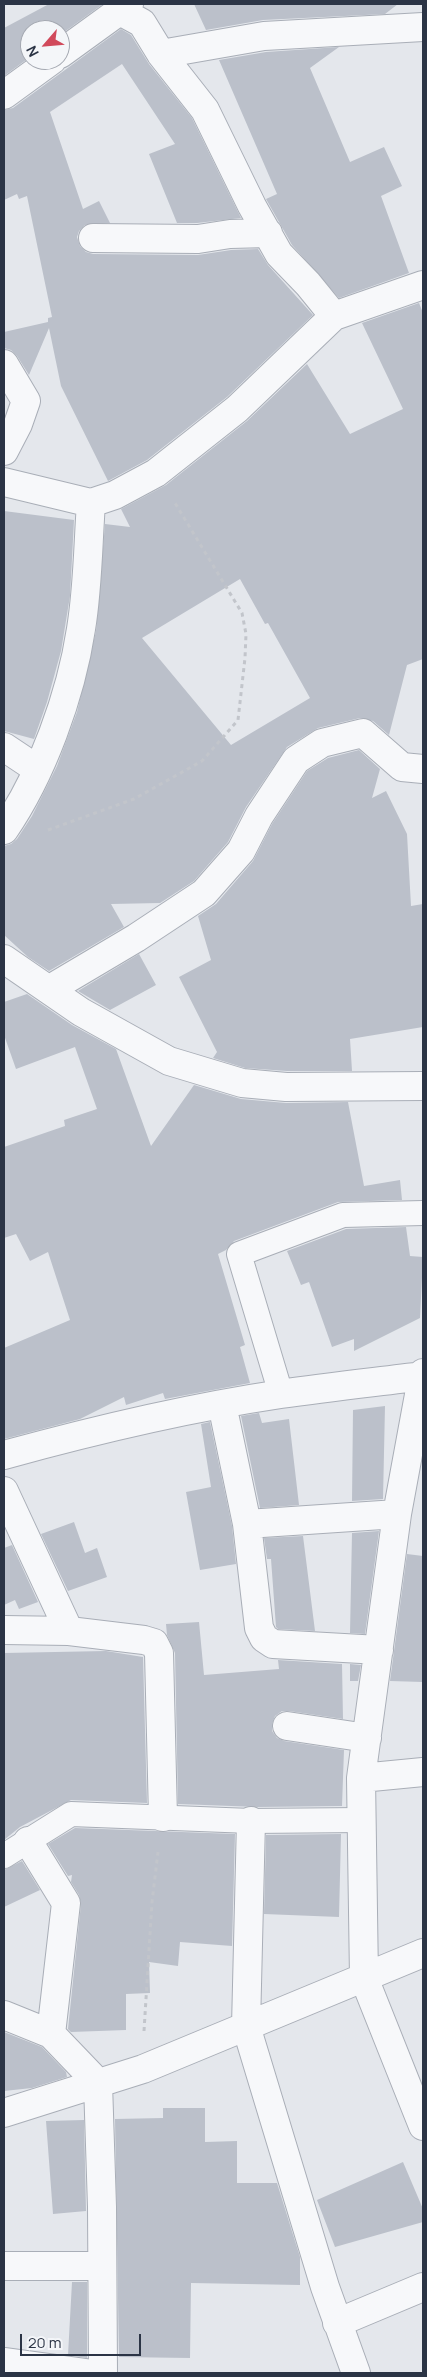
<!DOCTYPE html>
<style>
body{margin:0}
#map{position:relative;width:427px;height:2377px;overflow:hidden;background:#e4e7ec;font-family:Manrope,sans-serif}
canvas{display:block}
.frame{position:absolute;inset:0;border:5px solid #2b3445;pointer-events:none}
.north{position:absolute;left:20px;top:20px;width:50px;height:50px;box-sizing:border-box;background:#f4f6f9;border:1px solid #a4a8b1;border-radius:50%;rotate:243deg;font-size:14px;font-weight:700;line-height:20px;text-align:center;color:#2b3445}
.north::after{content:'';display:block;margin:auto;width:18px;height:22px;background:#d1495b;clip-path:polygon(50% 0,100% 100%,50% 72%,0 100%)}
.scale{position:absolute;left:20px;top:2334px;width:121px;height:22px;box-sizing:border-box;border:2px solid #2b3445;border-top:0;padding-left:6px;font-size:15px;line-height:18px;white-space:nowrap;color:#2b3445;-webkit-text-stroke:4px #f4f6f9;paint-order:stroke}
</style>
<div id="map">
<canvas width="427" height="2377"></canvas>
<div class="frame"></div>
<div class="north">N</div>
<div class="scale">20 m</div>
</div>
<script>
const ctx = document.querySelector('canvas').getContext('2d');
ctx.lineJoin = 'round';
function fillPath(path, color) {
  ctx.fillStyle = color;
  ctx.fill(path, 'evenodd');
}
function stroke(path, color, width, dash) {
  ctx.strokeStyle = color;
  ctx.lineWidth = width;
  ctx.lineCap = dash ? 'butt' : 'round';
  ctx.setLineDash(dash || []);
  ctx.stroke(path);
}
const building = new Path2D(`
 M49,4H103L60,35V30H30V57L4,76V28Z
 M194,4H398L385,14L263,20L206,30Z
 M121,29L131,35L149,64L192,118L241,218L197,223H177L149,154L175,144L122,64L50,112L83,209L99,201L110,223L85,225L79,231L77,237L80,246L86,252L93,254L198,255L231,250L258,249L268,265L313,315L227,397L147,460L108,481L61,386L49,328L29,375L17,356L11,350L4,348V332L48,322V318L52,317L27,196L19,199L17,194L4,200V110L13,108Z
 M339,47L310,68L350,162L384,147L402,186L381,196L409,273L339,298L292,245L266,199L277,194L219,60L266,52Z
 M419,303L423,313V659L407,665L389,735L373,721L360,718L318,728L287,747L246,807L228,842L194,881L160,903L111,904L124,927L49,971L28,957L4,935V846L11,844L17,839L32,816L57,766L77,712L96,631L105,524L130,527L121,509L166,485L247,421L307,364L350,434L403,409L362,323ZM240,579L265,624L268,623L310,698L231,745L142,638Z
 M4,511L74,520L70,596L61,651L47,702L34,739L4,731Z
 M359,750L380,769L372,798L386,791L407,834L411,906L423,904V1027L350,1039L352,1071H287L245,1068L213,1058L217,1052L179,977L211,960L198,916L216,904L253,861L272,824L307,771L328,758Z
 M139,954L156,985L110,1010L78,991Z
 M27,994L72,1025L116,1049L151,1146L194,1085L241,1099L286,1103L348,1102L364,1186L400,1180L402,1200L338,1202L234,1241L226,1250L218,1254L245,1345L240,1347L250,1383L165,1399L163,1393L126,1405L124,1397L80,1419L4,1439V1348L70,1320L48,1252L30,1261L16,1234L4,1238V1147L65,1126L64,1120L97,1109L75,1047L16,1069L4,1035V1002Z
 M406,1227L410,1256L423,1257L420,1318L354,1351V1339L332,1347L309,1282L301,1285L287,1251L346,1229Z
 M385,1406L383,1499L352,1501L353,1410Z
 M259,1413L262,1423L289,1419L299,1505L260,1508L241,1416Z
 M210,1422L232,1526L236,1564L200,1570L186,1492L211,1487L201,1424Z
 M74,1522L85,1553L97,1548L107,1577L68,1591L41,1534Z
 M379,1531L365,1634L350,1633L352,1533Z
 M303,1536L315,1631L278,1629L276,1627L271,1559H267L264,1538Z
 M12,1545L38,1602L19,1609L15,1600L4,1605V1548Z
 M407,1554L423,1556V1682L390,1681Z
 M199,1622L204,1675L279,1669L278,1660L342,1664L343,1719L289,1711H282L275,1716L272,1724V1731L277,1738L284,1741L344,1750L342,1806L258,1807L178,1804L175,1653L167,1635L166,1624Z
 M106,1651L143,1657L147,1803L71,1800L20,1827L4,1840V1653Z
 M350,1664L361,1665L358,1681H350Z
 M75,1828L235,1834L232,1946L180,1942L178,1966L149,1962L150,1993L126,1994V2030L71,2032L68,2029L81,1904L79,1895L71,1882L72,1875L68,1876L48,1844Z
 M341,1834L339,1917L264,1914L266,1835Z
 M22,1861L40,1890L4,1907V1870Z
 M4,2032L42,2047L66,2072L67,2077L32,2088L4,2091Z
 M163,2108H205V2142L237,2141V2183H277L300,2257V2285L191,2283L190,2358L119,2357L115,2119L163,2118Z
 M84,2120L86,2211L53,2214L46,2121Z
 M403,2162L423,2209V2222L335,2247L317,2200Z
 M72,2282H87V2358L68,2355Z`);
const path = new Path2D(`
 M48,830L134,799L202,761L238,720L245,658L246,634L242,613L175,503
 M144,2031L152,1902L158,1852`);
const lane = new Path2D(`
 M281,1394L239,1254L343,1215L423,1213
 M4,1856L71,1814L251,1821L361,1820
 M4,2360L99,2373`);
const street = new Path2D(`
 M120,11L142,23L161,54L205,110L252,206L279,254L308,284L334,316
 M60,54L129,4
 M161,54L264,36L423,27
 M4,95L52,60
 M93,238L198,239L230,234L268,233
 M4,364L26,401L18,424L4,451
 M4,482L91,503L115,495L156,473L237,409L334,316L423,285
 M4,747L37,769
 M4,830C42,775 71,695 81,629C88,587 88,544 91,503
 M4,959L81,1012L169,1061L242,1083L286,1087L423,1086
 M50,989L136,938L204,893L241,851L259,816L296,760L322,743L363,733L402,767L423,769
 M423,1373L397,1514L361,1778L364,1978L423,2126
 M222,1404L247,1524L259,1628L264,1638L273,1644L379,1650
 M4,1455C95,1430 187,1408 281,1394C328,1387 376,1382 423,1376
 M4,1491L69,1631
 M247,1524L397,1514
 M4,1630L69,1631L144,1640L154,1643L159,1653L163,1817
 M287,1726L367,1738
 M361,1778L423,1772
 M251,1821L246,2026L325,2287L356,2373
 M28,1841L66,1903L51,2034L98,2083L102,2207L103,2373
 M4,2015L51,2034
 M4,2113L143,2069L423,1953
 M4,2266H101
 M337,2323L423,2287`);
fillPath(building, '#bbc0ca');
stroke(lane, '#a9aeb7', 26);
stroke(street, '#a9aeb7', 30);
stroke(path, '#c2c5cb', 3, [4, 4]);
stroke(lane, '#f7f8fa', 24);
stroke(street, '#f7f8fa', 28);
</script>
